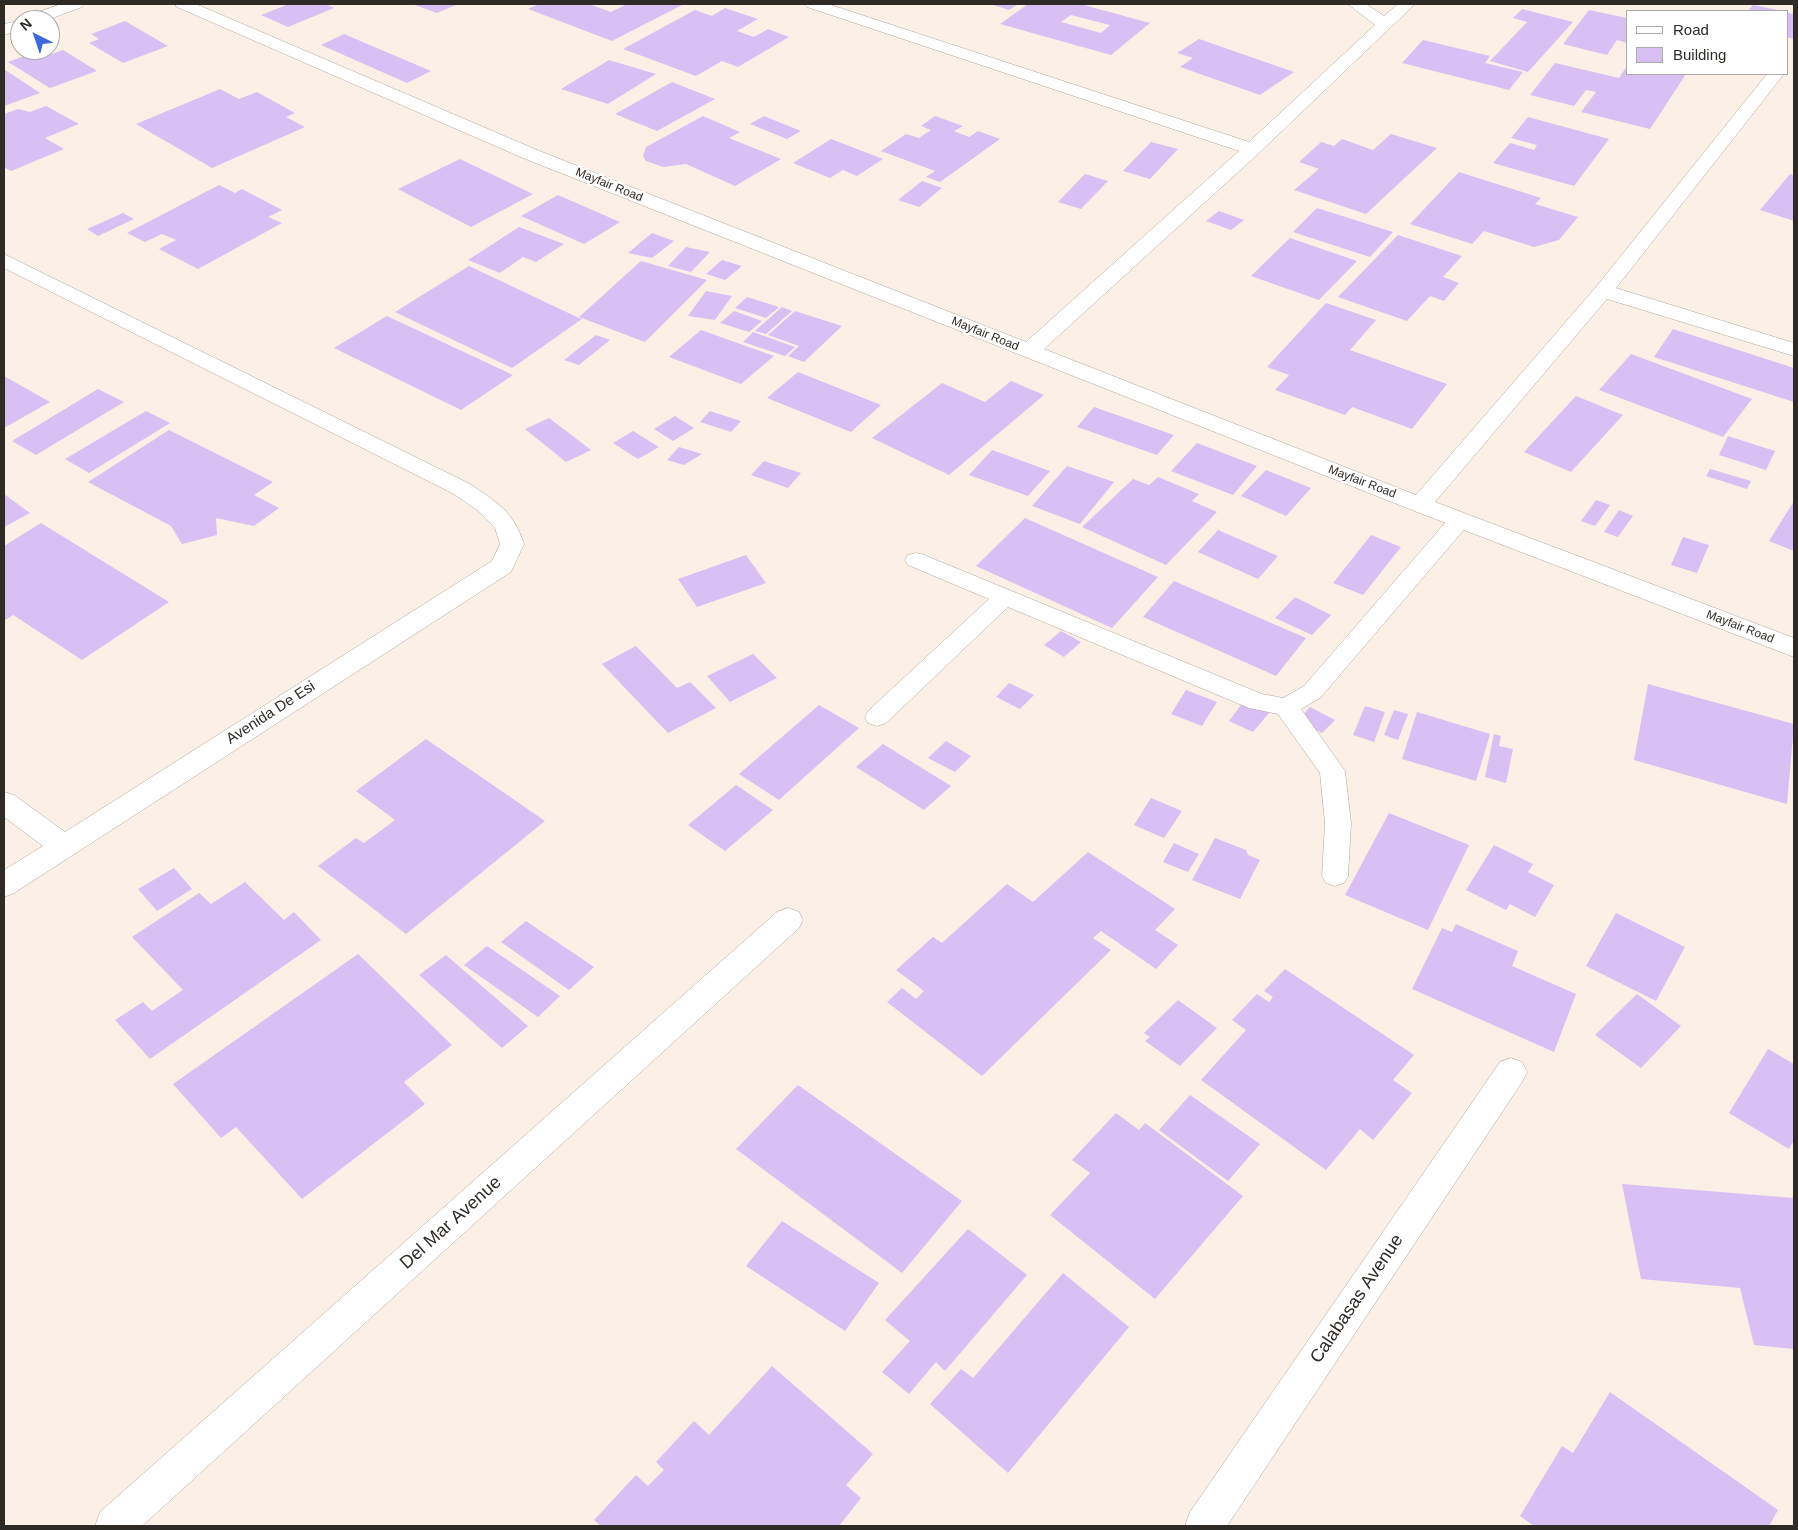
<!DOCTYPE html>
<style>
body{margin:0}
#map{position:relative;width:1798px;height:1530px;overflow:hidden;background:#fbf0e6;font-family:Helvetica,sans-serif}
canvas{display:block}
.frame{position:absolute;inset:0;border:5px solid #2e2a26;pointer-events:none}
.legend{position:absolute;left:1626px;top:10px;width:162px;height:65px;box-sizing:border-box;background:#fff;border:1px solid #abaaa8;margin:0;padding:6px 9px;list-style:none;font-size:15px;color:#2e2a26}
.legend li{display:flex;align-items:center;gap:10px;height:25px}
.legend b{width:25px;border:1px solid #abaaa8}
.north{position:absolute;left:10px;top:10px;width:50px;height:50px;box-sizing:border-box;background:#fff;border:1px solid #abaaa8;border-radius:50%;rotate:319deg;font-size:14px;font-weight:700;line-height:20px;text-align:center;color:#2e2a26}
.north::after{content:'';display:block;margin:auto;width:18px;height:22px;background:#3d69da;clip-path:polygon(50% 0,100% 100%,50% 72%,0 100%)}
</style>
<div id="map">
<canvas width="1798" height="1530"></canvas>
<div class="frame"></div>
<ul class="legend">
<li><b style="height:6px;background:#fff"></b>Road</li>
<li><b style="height:14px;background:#d8bff4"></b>Building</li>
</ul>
<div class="north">N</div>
</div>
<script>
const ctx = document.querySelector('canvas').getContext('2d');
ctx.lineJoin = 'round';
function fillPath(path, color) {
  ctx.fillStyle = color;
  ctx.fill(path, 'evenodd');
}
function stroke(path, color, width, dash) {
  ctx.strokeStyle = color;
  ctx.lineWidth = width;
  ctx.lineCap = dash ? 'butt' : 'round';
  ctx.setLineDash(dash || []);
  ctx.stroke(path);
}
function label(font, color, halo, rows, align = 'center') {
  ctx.font = font + ' Helvetica,sans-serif';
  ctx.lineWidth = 4.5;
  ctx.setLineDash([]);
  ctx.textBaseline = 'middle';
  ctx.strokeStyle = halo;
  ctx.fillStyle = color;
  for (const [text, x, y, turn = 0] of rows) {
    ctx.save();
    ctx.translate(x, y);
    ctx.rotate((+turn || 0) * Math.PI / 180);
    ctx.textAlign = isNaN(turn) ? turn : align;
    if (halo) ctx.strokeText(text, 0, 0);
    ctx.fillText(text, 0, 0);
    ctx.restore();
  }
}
const building = new Path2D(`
 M289,4H326L334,8L288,27L261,15Z
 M412,4H458L437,13Z
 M539,4H589L611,12L627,4H684L612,41L528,9Z
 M990,4H1018L1009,10Z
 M1028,4H1080L1150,23L1111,55L1000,24ZM1071,15L1110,25L1101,33L1061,22Z
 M1753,5L1778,10V11H1748Z
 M725,8L758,19L737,31L754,37L768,29L789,37L738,67L722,61L696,76L623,49L695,10L712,16Z
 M1522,9L1573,22L1528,72L1490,61L1527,22L1513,18Z
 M1589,10L1627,18V43L1617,40L1607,55L1563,44Z
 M1787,13L1794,14V39L1787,37Z
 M125,21L168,46L123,63L89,43L99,39L91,34Z
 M344,34L431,71L407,83L321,45Z
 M1199,39L1294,72L1260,95L1180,67L1193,58L1177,53Z
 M1423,40L1490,56L1485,63L1523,72L1509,90L1402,63Z
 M41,50H46L52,54L63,50L97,71L50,88L8,62Z
 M609,60L656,74L608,104L561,89Z
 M1555,63L1619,78L1627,66V74H1686L1650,129L1581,112L1596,92L1586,90L1574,106L1530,95Z
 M4,69L40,93L4,106Z
 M672,82L715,99L657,131L615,114Z
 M220,89L239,99L257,92L295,113L286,117L305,127L212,168L136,124Z
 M46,106L79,124L45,138L64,149L11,171L4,167V114L18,109L30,112Z
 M703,116L740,132L729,138L781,159L735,186L686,164L663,167L646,161L643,156L646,147Z
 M764,116L801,131L787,139L750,124Z
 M935,116L963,126L954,131L969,137L978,131L1000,139L940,182L926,177L935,171L881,151L906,134L919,138L931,130L921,126Z
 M1528,117L1609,139L1574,186L1493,163L1510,143L1534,150L1537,145L1511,138Z
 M1391,134L1437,148L1366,214L1294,190L1319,169L1299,162L1321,142L1334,146L1342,139L1373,150Z
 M831,139L883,159L857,176L843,170L830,178L793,163Z
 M1151,142L1178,149L1150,179L1123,171Z
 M460,159L533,194L471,227L398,189Z
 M1459,172L1541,198L1535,204L1578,217L1559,240L1534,247L1484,231L1472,244L1410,224Z
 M1085,174L1108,181L1081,209L1058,202Z
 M1790,174L1794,175V221L1760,210Z
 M922,181L942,188L919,207L898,200Z
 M219,185L235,193L242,189L282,210L268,217L282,223L198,269L159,249L176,240L162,234L145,242L127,233Z
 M558,195L620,222L584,244L521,216Z
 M1317,208L1393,232L1370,257L1293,232Z
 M1219,211L1244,220L1231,230L1206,221Z
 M123,213L134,219L98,236L87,229Z
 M519,227L564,244L536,262L523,257L500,273L468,260Z
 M652,233L674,241L652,258L628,253Z
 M1398,235L1462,256L1443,277L1459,283L1444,301L1430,296L1407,321L1338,297Z
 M1290,238L1357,261L1319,300L1251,276Z
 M686,247L710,252L691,272L668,266Z
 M722,260L742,266L725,280L706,274Z
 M641,261L707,280L645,342L579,317Z
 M469,266L579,318L582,319L512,368L395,312Z
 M706,291L732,296L715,320L688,316Z
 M747,297L779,307L766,318L735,308Z
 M1326,303L1376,320L1350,350L1447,384L1412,429L1352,407L1345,415L1275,390L1289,375L1267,367Z
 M782,307L792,311L766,334L755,331Z
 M734,311L762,321L749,332L720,323Z
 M795,311L842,326L804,362L788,356L799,346L768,335Z
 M387,316L513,375L461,410L334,348Z
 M1673,329L1794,368V402L1654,357Z
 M701,330L774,356L741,384L669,357Z
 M753,332L795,347L785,356L743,342Z
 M596,335L610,340L579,365L564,360Z
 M1631,354L1752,399L1723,437L1599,390Z
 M798,372L881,405L851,432L767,398Z
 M4,376L50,402L4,428Z
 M1011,381L1044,395L949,475L872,438L942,383L985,402Z
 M98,389L124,402L36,455L12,441Z
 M1576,396L1623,415L1571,472L1524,452Z
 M1094,407L1174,435L1157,455L1077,427Z
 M146,411L170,423L89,473L65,459Z
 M710,411L741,421L731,432L700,422Z
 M675,416L694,428L673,441L654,429Z
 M549,418L591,450L566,462L525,429Z
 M169,430L273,482L254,495L279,508L254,526L216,518L217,535L182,544L171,526L88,482Z
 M633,431L659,447L638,459L613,443Z
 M1728,436L1775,451L1766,470L1719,455Z
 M1197,443L1257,466L1233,495L1171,471Z
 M679,447L702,454L684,465L667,460Z
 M992,450L1050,471L1028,496L969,475Z
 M764,461L801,473L788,488L751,475Z
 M1067,466L1114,482L1080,524L1032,506Z
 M1710,469L1751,481L1747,489L1706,476Z
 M1266,470L1311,488L1286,516L1241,496Z
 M1158,477L1199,494L1192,501L1217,512L1166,565L1082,527L1133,479L1149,485Z
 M4,494L30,513L4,527Z
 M1596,500L1610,505L1595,526L1581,521Z
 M1794,501V551L1769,541Z
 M1619,510L1633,516L1618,537L1604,532Z
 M1025,518L1158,577L1112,628L976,566Z
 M41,523L169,602L82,660L13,615L4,621V546Z
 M1218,530L1278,556L1258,579L1198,552Z
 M1371,535L1401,547L1363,595L1333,583Z
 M1683,537L1709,545L1697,573L1671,565Z
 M746,555L766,583L697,607L678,579Z
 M1174,581L1306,638L1276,676L1143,617Z
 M1295,597L1331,615L1312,635L1275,618Z
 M1061,631L1081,642L1064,657L1044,645Z
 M636,646L677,688L690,682L716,708L668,733L602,664Z
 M753,654L777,678L730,702L707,676Z
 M1009,683L1034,695L1020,709L996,697Z
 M1648,684L1794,724L1787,804L1634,760Z
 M1186,690L1217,702L1202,726L1171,714Z
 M1244,701L1269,713L1253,732L1229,721Z
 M819,705L859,728L779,800L739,774Z
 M1365,706L1385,712L1374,742L1353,735Z
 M1310,707L1335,720L1322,733L1298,720Z
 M1394,710L1408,714L1398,740L1384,735Z
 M1417,712L1490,734L1476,781L1402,759Z
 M1494,734L1501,736L1499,746L1513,749L1506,783L1485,777Z
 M426,739L545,821L406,934L318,866L356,838L364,843L395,820L356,791Z
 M946,741L971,756L955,772L928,758Z
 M883,744L951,786L924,810L856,767Z
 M736,785L773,810L725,851L688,825Z
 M1151,798L1182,811L1164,838L1134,825Z
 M1389,813L1469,845L1428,930L1345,895Z
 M1215,838L1246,850L1248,855L1260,860L1240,899L1192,880Z
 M1174,843L1199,854L1188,872L1163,862Z
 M1494,845L1533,864L1528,872L1554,885L1535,917L1510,904L1506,910L1466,890Z
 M1088,852L1175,909L1155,930L1178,945L1156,969L1101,931L1093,938L1111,950L982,1076L887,1002L902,988L916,999L924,991L896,970L933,937L942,943L1007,884L1033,902Z
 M174,868L192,889L157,911L138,889Z
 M245,882L284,920L294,912L321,940L150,1059L115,1020L143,1002L152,1011L183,990L132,937L199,893L211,904Z
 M1616,913L1685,947L1656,1001L1586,966Z
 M526,921L594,967L569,990L501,942Z
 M1456,924L1518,951L1512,966L1576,994L1554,1052L1412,989L1442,928L1452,932Z
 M487,946L560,996L538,1017L464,965Z
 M358,954L452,1045L404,1082L425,1104L302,1199L236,1127L221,1138L173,1084Z
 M446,955L528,1026L502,1048L419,975Z
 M1285,969L1414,1055L1393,1080L1412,1093L1373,1140L1360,1129L1326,1170L1201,1080L1246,1030L1232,1020L1257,994L1269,1002L1273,997L1264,991Z
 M1637,994L1681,1026L1641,1068L1595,1035Z
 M1178,1000L1217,1028L1180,1066L1145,1041L1150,1037L1144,1033Z
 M1768,1049L1794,1064V1140L1789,1149L1729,1113Z
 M798,1085L962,1201L902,1273L736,1149Z
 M1190,1095L1260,1144L1228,1181L1159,1130Z
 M1116,1113L1139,1130L1145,1123L1243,1196L1155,1299L1050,1215L1090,1173L1072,1160Z
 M1622,1184L1794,1198V1349L1754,1345L1740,1288L1641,1279Z
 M782,1221L879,1283L845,1331L746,1266Z
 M968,1229L1027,1275L945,1371L936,1362L909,1394L882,1372L910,1341L885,1320Z
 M1063,1273L1129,1327L1008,1473L930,1404L961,1369L973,1378Z
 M772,1366L873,1454L846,1485L861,1498L839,1526H601L594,1520L636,1475L648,1486L664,1470L656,1462L694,1421L709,1435Z
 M1610,1392L1778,1510L1769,1526H1534L1520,1516L1562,1446L1573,1453Z`);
const service = new Path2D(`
 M1460,513L1468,515L1471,520L1468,525L1320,698L1301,709L1345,771L1351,823L1348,876L1344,883L1335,886L1326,883L1322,876L1325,823L1320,773L1278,714L1249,708L1008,607L886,723L877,726L868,723L865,717L868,711L989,599L908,565L905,560L908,555L916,553L924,555L1262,694L1283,698L1304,686L1452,515Z`);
const minor = new Path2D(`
 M61,4H84L82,7L47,20H20V30L4,35V24L23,20L25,17Z
 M175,4H196L537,150L1026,342L1239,151L807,7L805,4H828L1249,142L1375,25L1348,4H1366L1384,16L1398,4H1415L1259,153L1044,349L1416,495L1596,287L1767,74H1784L1616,288L1794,343V356L1607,299L1435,502L1794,638V657L1412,510L523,158L177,7Z
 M4,254L470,484C498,503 513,511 524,544L511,572L14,893L4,897V870L43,846L4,817V792L14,795L65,832L492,561L500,544L495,528L477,510L454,494L4,268Z
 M788,908L799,912L803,920L799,928L142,1526H95L100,1512L777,912Z
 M1511,1058L1522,1062L1527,1072L1522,1082L1227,1526H1185L1190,1512L1500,1062Z`);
const farStreetnames = [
 ["Mayfair Road",609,185,22],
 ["Mayfair Road",985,334,22],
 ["Mayfair Road",1362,482,21],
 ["Mayfair Road",1740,627,21]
];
const streetNames = [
 ["Avenida De Esi",271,713,-33]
];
const nearStreetnames = [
 ["Del Mar Avenue",451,1223,-42],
 ["Calabasas Avenue",1357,1299,-56]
];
fillPath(building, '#d8bff4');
stroke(service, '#b0a59c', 1);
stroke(minor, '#b0a59c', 1);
fillPath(service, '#fff');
fillPath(minor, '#fff');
label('12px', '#2e2a26', '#fff', farStreetnames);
label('15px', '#2e2a26', '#fff', streetNames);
label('18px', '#2e2a26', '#fff', nearStreetnames);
</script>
